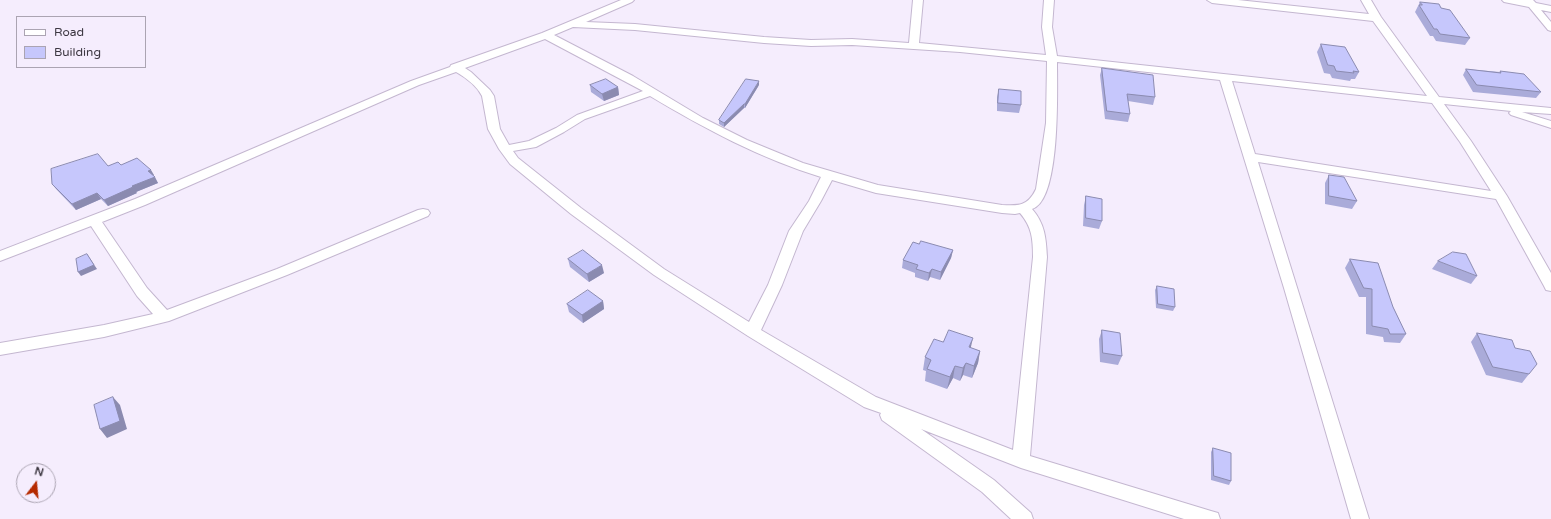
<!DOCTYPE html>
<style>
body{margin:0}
#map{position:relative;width:1551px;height:519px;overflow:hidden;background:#f5edfd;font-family:"Varela Round",sans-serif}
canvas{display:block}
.legend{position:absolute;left:16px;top:16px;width:130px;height:52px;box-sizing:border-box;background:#f5edfd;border:1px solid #aba4b2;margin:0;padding:5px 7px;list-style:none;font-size:12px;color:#3c3741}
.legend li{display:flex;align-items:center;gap:8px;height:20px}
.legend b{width:20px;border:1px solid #aba4b2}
.north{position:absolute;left:16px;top:463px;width:40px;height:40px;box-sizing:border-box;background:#f5edfd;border:1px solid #aba4b2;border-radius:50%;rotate:16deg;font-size:11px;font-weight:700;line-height:16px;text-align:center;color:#3c3741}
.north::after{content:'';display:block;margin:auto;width:14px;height:18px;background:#b52a00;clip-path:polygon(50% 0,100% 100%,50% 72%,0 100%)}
</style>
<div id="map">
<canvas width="1551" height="519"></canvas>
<ul class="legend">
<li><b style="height:5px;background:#fff"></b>Road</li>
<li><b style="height:11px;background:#c6c7fc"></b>Building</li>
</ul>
<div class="north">N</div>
</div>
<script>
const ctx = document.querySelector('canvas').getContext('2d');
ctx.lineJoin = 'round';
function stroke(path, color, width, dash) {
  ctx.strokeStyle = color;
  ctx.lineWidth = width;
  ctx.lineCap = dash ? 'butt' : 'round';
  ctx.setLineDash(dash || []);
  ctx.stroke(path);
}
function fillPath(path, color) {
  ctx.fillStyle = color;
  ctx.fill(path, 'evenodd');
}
const minor = new Path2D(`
 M621,0H634L632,2L586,22L635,24L764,37L811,40L852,39L909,43L913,0H923L919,43L1046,55L1042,27L1044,0H1054L1052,27L1057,56L1427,96L1373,21L1212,3L1207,0H1238L1369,14L1361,0H1371L1381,17L1439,97L1551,108V114L1522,112L1551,121V128L1511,115L1509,113L1511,111L1444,104L1471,141L1507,196L1551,273V291L1546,290L1544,286L1496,199L1258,162L1369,519H1351L1284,288L1220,80L1057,62C1057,89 1061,201 1032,209C1045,224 1046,238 1047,257L1030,456L1211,511L1218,513L1220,519H1184L1021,468L921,429L994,480L1031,513L1033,519H1011L982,492L882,420L880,415L881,413L864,407L748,336L654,275L571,214L510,164L499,149L488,129L482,96C477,86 465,77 456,72L419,85L145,205L102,222L147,288L167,310L277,269L418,210L423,209L428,210L430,213L428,216L287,275L169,321L104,337L0,355V343L104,325L153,314L137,296L91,226L0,261V251L135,199L411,81L450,67L451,65L542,33ZM573,27L635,30L764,43L811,46L852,45L960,52L1047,61L1046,123L1036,189C1028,206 1019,206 1002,205L878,185L803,163L747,140L703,118L633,76L554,35ZM545,39L643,91L577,115L556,128L529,141L509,145L500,129L494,96L490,90L471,72L465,68ZM1232,81L1432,103L1460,142L1491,191L1255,154ZM650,96C705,129 760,158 821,177L809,201L789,231L768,285L749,322L664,269L581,208L518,158L513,151L536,147L564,132L585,119ZM832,180L876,193L1002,213L1015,214L1020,213C1032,227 1033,239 1033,257L1013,450L876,397L761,330L782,285L803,231L821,201Z
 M1502,0H1533L1536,3L1551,6V12L1541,10L1551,22V31L1548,30L1529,7L1504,2Z`);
const wall = new Path2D(`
 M1420,2L1441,8L1470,38L1465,45L1436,41L1433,36H1430L1415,12Z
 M1321,44L1359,72L1355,79H1351L1350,81L1332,78L1330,74L1324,73L1317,52Z
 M1102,68L1155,97L1153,105L1128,101L1130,114L1128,122L1105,119L1100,75Z
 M1466,69L1500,72V71L1541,92L1536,98L1473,92L1463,75Z
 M590,85L618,87L619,95L604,101L591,92Z
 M759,85L745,108H744L724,127L719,124V120Z
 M999,89L1021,105L1019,113L997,111V97Z
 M121,165L154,175L153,176L158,183L136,192L137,193L108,206L101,199L76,210L56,189L52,184L108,166Z
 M1329,175L1357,201L1352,209L1325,204V183Z
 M1086,196L1102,221L1099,229L1083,226L1084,205Z
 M919,244L953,250L951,258L940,280L930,277L928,281L915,277V273L902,268L903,260Z
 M568,259L604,273L589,282L570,267Z
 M1350,259L1393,307L1406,334L1400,343L1384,342L1383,337L1366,334V297H1359L1345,268Z
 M1438,261L1477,276L1471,284L1432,269Z
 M1157,286L1175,307L1173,311L1156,308L1155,290Z
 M603,301L604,309L583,323L569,312L567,304Z
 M1102,330L1122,356L1118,365L1100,362L1099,339Z
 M1477,333L1515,348L1529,374L1522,383L1486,375L1471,342Z
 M943,342L971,348L980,351L978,363L972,378L963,375L960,381L953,378L947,389L925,381L926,371L923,370L925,357Z
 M1213,448L1231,481L1229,485L1211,480V452Z`);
const shadedWall = new Path2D(`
 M759,81V85L745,108V104Z
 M618,87L619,95L604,101L602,94Z
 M744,104V108L724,127V123Z
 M151,170L154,175L152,177L148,171Z
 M155,177L158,183L136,192L137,193L108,206L104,200L132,186Z
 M97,193L101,199L76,210L72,204Z
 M953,250L951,258L940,280L941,272Z
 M87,254L97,269L81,276L78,272Z
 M602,265L604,273L589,282L587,274Z
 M932,269L930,277L928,281L929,273Z
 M603,301L604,309L583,323L582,315Z
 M973,338L970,351L969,347Z
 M980,351L978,363L972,378L974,366Z
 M966,363L963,375L960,381L963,368Z
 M955,366L953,378L947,389L950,377Z
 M113,397L120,405L127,429L107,438L100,429Z`);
const building = new Path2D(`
 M1420,2L1439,4L1441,8L1450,10L1470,38L1440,34L1437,29H1434L1419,5H1422Z
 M1321,44L1345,47L1359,72L1353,71L1354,73L1336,71L1334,66L1328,65Z
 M1102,68L1153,75L1155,97L1127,94L1130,114L1107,111Z
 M1466,69L1501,73L1500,71L1524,74L1541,92L1477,85Z
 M606,79L618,87L602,94L590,85Z
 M746,79L759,81L745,104H744L724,123L719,120Z
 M999,89L1021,91V105L998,103Z
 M98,154L108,166L118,162L121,165L137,158L151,170L148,171L155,177L132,186L133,187L104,200L97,193L72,204L52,184L51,169Z
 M1329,175L1344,177L1357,201L1329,196Z
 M1086,196L1102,199V221L1086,218Z
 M921,241L953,250L941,272L932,269L929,273L916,269L918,265L903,260L913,242L919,244Z
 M583,250L602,265L587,274L568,259Z
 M1453,252L1466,254L1477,276L1438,261Z
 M87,254L94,265L78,272L76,259Z
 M1350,259L1378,263L1393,307L1406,334H1390L1388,329L1372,326V289L1364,288Z
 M1157,286L1174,289L1175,307L1158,304Z
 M588,290L603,301L582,315L567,304Z
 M949,330L973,338L969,347L980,351L974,366L966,363L963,368L955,366L950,377L927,369L931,360L925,357L934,339L943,342Z
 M1102,330L1120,333L1122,356L1103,353Z
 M1477,333L1512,340L1515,348L1530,351L1537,364L1529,374L1493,367Z
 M113,397L120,421L100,429L94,405Z
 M1213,448L1231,453V481L1214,476Z`);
stroke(minor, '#c4b7d0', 2);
fillPath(minor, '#fff');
fillPath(wall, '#aaabd9');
fillPath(shadedWall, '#8b8bb0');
fillPath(building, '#c6c7fc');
stroke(building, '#8b8bb0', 1);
</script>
